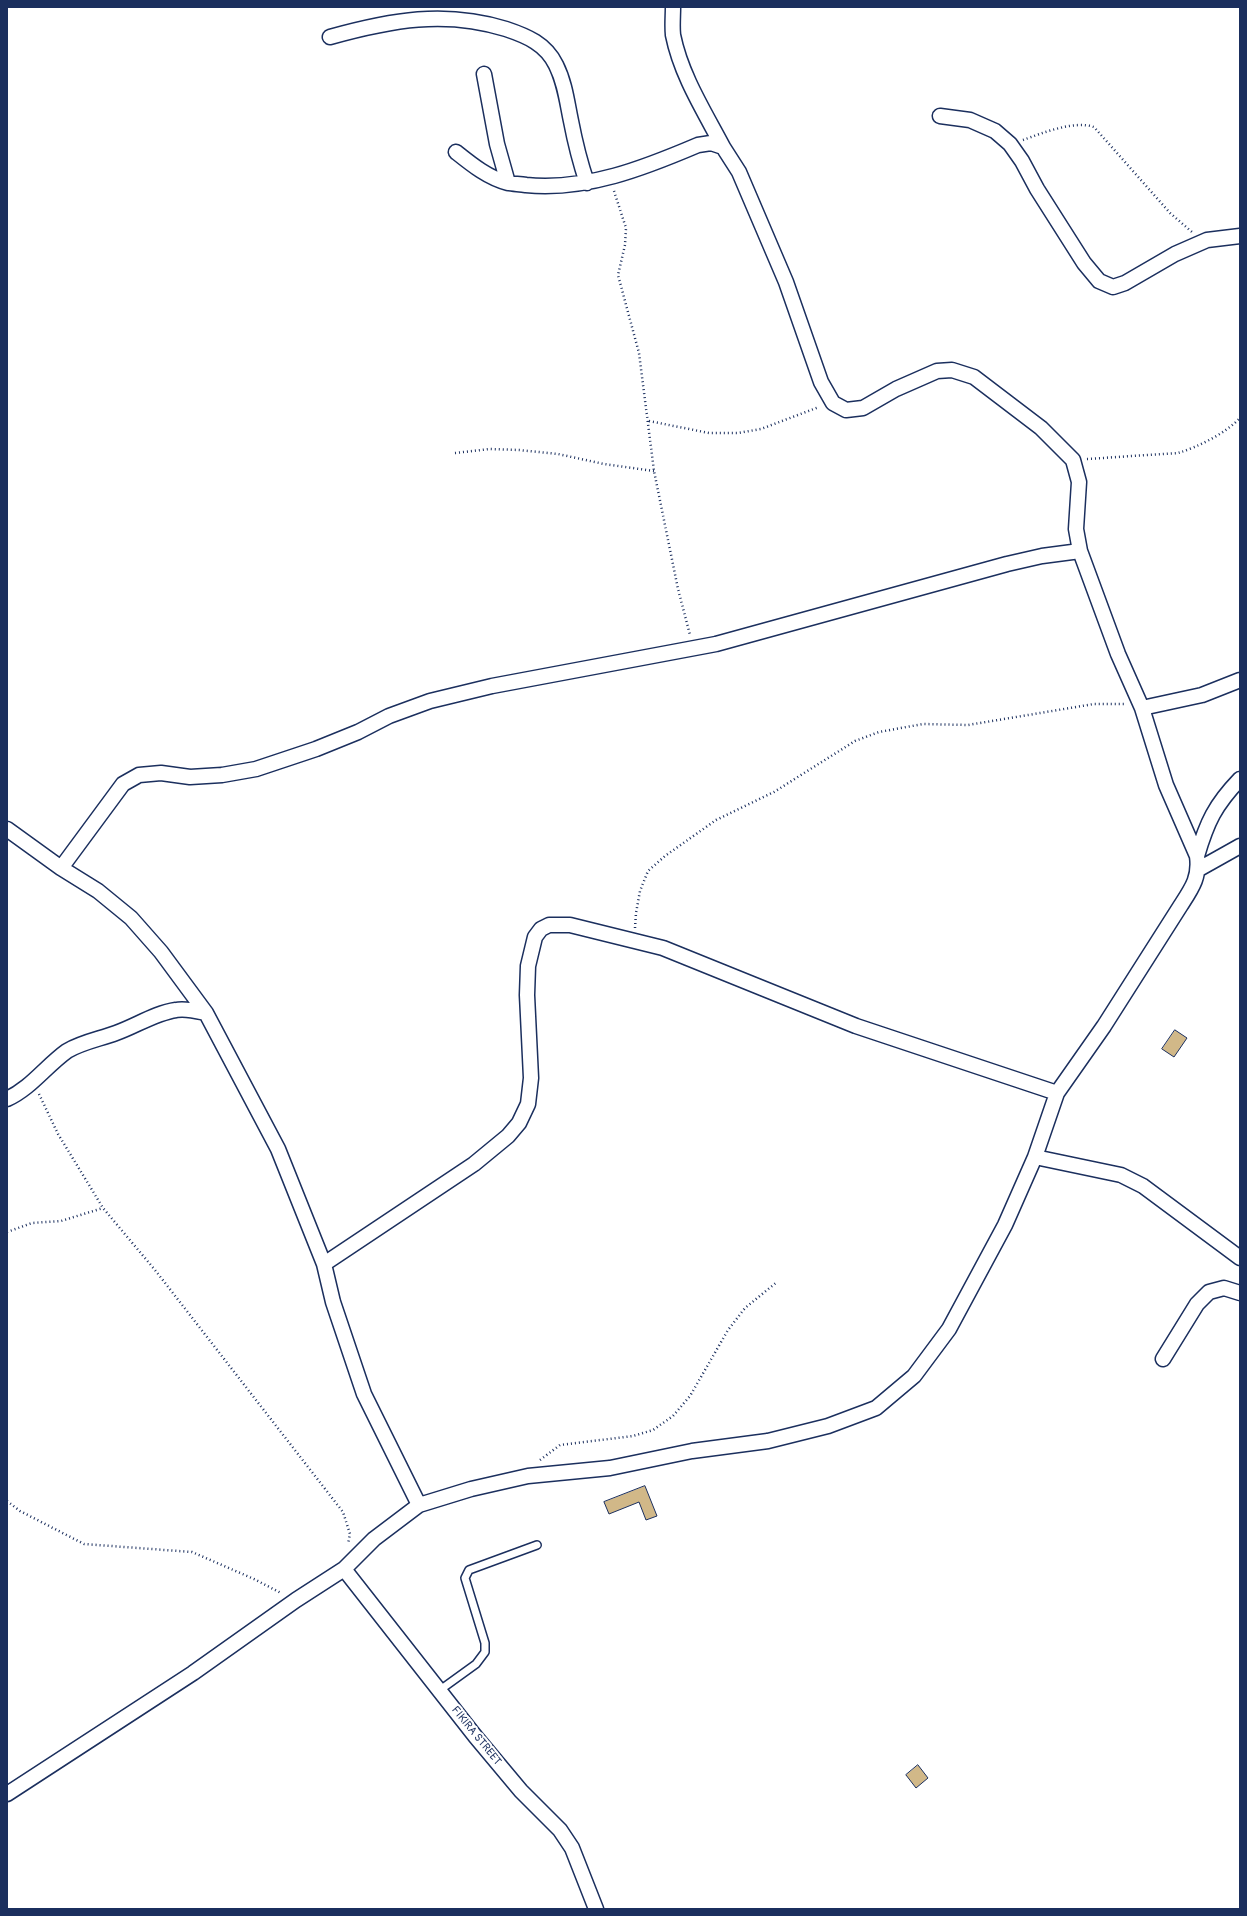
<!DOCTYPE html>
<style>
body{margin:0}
#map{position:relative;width:1247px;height:1916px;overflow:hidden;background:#fff;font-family:Pangolin,sans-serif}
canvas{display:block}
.frame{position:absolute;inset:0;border:8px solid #1b2f5e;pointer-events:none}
</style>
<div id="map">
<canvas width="1247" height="1916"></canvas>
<div class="frame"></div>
</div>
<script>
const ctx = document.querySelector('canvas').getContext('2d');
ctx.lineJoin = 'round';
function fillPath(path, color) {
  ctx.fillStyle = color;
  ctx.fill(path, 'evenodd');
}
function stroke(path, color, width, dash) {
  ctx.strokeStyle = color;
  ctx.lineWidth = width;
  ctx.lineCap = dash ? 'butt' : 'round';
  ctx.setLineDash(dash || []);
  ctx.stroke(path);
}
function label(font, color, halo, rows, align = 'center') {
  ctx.font = font + ' Pangolin,sans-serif';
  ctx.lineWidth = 4;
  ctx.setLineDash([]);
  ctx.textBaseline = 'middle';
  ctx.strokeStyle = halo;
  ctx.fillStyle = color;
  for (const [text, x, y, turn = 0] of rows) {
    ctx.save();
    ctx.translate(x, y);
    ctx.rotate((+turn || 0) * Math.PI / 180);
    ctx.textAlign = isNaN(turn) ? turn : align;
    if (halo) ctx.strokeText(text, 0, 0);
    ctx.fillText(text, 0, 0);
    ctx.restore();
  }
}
const building = new Path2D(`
 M1175,1030L1187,1038L1174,1057L1162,1049Z
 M645,1486L657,1516L646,1520L639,1502L609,1514L604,1502Z
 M918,1765L928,1778L916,1788L906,1775Z`);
const path = new Path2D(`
 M1023,140C1042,133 1075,120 1094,127L1170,213L1192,232
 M614,191L626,228L625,245L618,275L639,353L654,471L678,589L690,635
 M649,421L709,433H738L761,429L819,407
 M455,453L490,449L519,450L558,454L604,464L654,471
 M1087,459L1178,453C1198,447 1226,433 1240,418
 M635,928L636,913L640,891L648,871L665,856L716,820L774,792L855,741L879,732L923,724L968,725L1094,704H1124
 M39,1094L58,1134L103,1208L155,1270L343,1512L350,1534L348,1544
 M7,1232L32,1223L61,1221L103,1208
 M540,1460L560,1445L633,1436L653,1430L673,1416L690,1396L728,1330L745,1308L777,1282
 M7,1501L20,1511L84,1544L192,1552L254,1579L281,1593`);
const lane = new Path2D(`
 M440,1690L476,1664L485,1652V1643L465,1578L469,1570L537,1545`);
const street = new Path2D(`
 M673,7C673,16 672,26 673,35C681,75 704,111 723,147
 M330,37C391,20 445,10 506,29C527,36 546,44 556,65C565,83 567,102 571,121C575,142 580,162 587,183
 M484,74L497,144L508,183
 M940,116L970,120L995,131L1010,144L1022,161L1037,189L1084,263L1099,281L1113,287L1125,283L1175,254L1207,240L1240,236
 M1142,708L1202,695L1240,680
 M7,829L61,868L98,891L131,918L161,952L206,1013L278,1149L324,1264L333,1302L364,1394L419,1505
 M1197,856C1207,822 1215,805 1240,779
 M61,868L123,784L139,775L161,773L190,777L222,775L256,769L316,749L358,732L389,716L430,701L492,686L716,644L1007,564L1042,556L1080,551
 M1199,869L1240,846
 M7,1099C31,1088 46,1066 67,1051C82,1042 100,1039 116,1033C136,1026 155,1013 176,1010C185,1008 197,1011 206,1013
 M1035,1157L1121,1175L1143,1186L1240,1258
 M324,1264L474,1164L508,1136L519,1123L528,1104L531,1078L527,995L528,966L535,937L541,929L549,925H570L663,948L856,1026L1057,1093
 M1163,1359L1197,1304L1209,1292L1224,1288L1240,1293
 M344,1569L475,1736L521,1791L560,1830L572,1848L596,1909
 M7,1794L193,1673L296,1600L344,1569L374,1539L419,1505L471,1489L528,1476L610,1468L692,1451L768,1441L828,1426L876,1408L914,1376L949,1329L1005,1225L1035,1157L1057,1093L1104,1026L1181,905C1192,888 1200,877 1197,856L1166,785L1142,708L1118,654L1080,551L1076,529L1079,482L1073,460L1041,428L974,377L952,370L937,371L896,389L863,408L846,410L833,403L821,382L786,282L739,172L723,147L711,143L698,145C644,168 586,191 526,185C520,184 513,184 508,183C488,178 471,164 456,152`);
const streetNames = [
 ["FIKIRA STREET",476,1736,51]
];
fillPath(building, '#d1b888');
stroke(building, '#1b2f5e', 1);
stroke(lane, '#1b2f5e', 10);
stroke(street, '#1b2f5e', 17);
stroke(path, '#1b2f5e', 2.5, [1, 3]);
stroke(lane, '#fff', 7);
stroke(street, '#fff', 14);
label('11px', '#1b2f5e', '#fff', streetNames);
</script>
